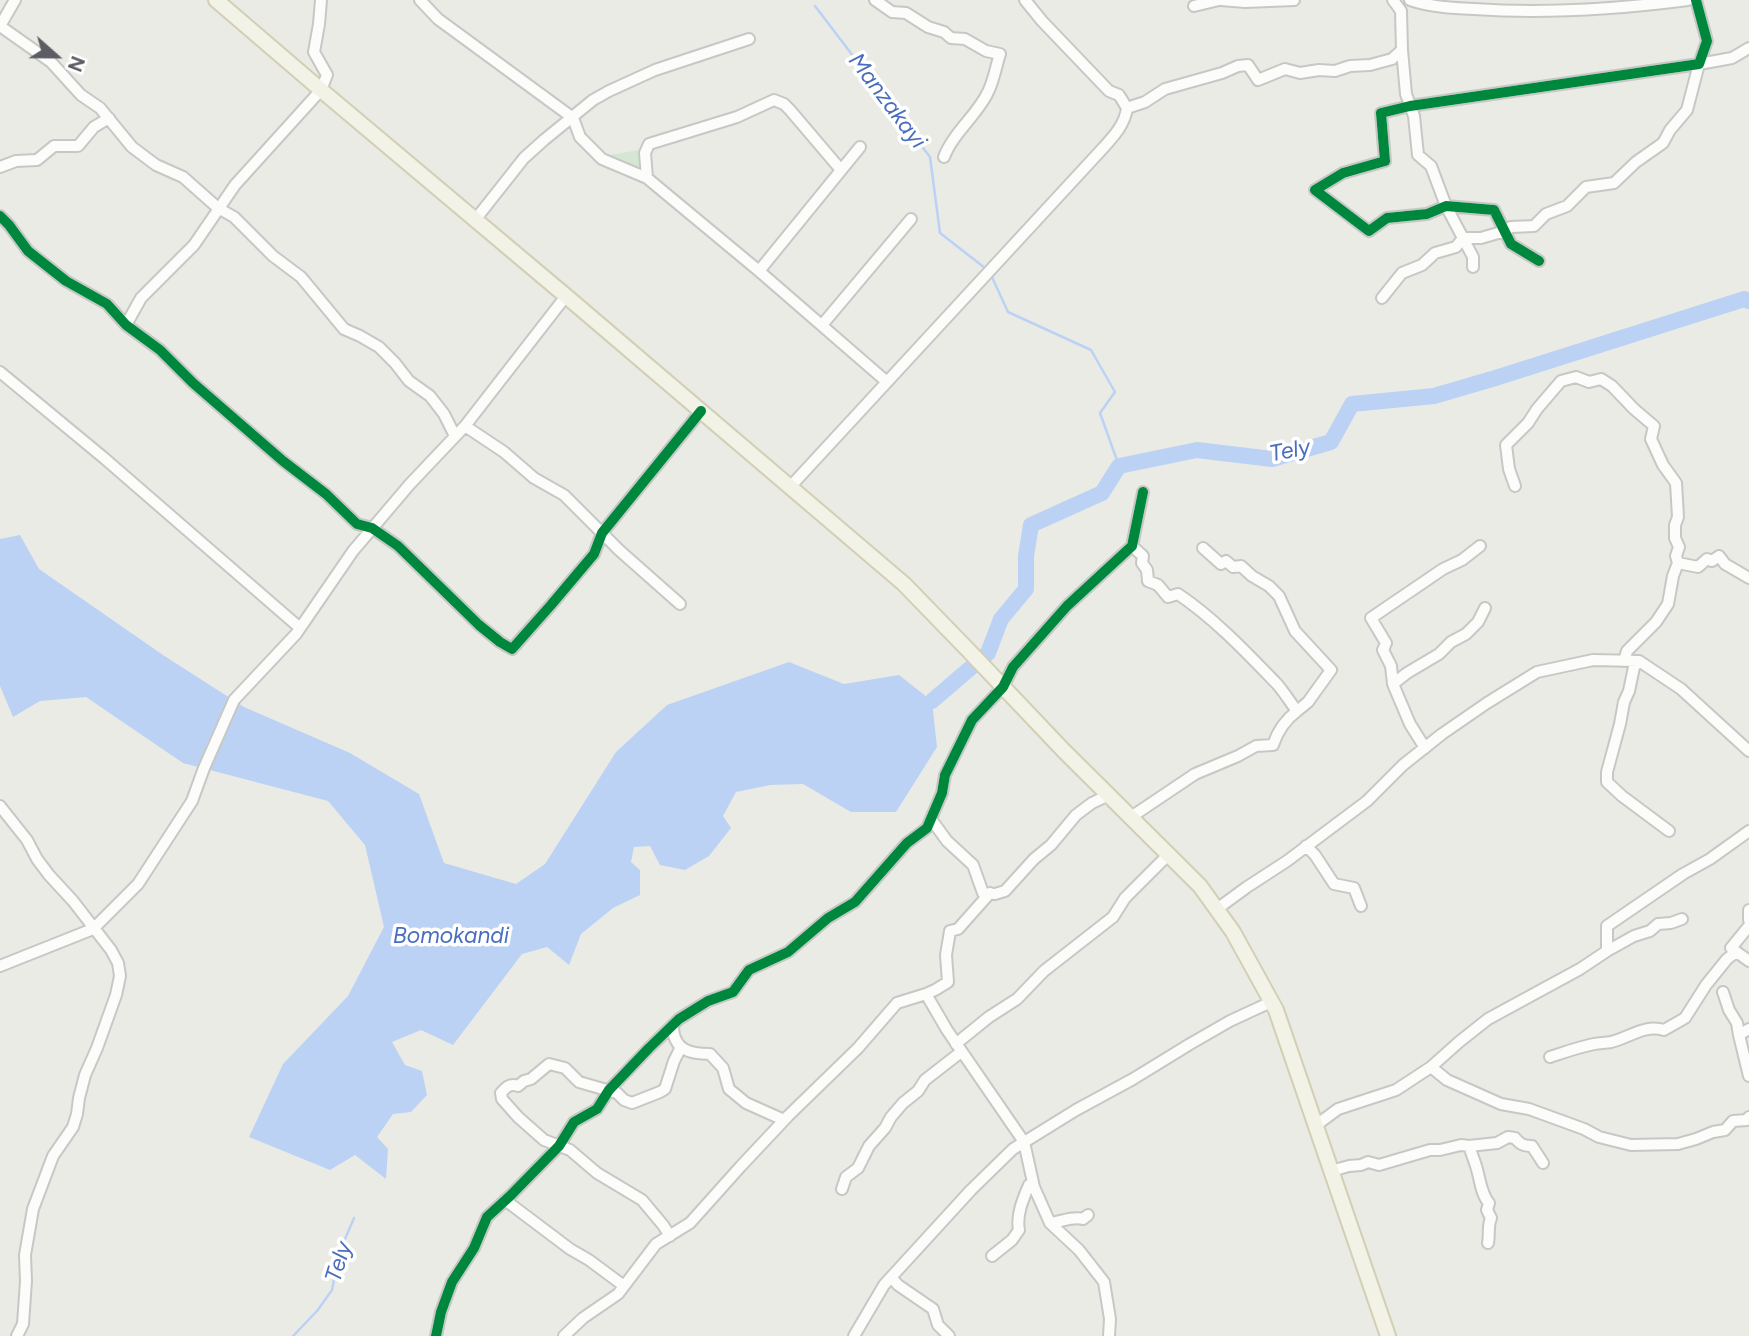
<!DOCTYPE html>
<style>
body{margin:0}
#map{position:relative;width:1749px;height:1336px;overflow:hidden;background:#ebebe5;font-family:Figtree,sans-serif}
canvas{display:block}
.north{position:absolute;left:21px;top:21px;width:70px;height:70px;-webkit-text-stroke:5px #fff;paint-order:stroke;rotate:111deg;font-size:19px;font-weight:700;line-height:28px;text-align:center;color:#5b5d63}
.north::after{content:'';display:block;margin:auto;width:24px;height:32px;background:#5b5d63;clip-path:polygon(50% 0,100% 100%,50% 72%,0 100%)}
</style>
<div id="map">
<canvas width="1749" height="1336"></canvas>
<div class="north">N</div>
</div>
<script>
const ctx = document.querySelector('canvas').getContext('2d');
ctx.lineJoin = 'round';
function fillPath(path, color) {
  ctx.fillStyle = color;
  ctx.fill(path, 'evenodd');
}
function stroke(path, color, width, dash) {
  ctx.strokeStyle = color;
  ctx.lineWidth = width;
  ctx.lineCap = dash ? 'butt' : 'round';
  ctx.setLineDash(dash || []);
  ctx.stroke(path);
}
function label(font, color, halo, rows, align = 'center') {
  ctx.font = font + ' Figtree,sans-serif';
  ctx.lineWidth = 7;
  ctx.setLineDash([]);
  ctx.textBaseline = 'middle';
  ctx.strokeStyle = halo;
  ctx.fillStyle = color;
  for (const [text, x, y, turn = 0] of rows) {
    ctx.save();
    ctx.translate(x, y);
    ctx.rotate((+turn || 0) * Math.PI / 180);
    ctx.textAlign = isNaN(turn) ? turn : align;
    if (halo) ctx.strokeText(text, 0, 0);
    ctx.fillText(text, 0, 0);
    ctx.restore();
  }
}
const green = new Path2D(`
 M639,150L643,152L642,170L609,155Z`);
const water = new Path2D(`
 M20,535L39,569L163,655L244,707L350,753L419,794L444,863L516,884L545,864L616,752L667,705L789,662L844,684L899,675L932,701L937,747L896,812H851L803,784L770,785L736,792L723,816L731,828L709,856L685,870L660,865L650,846L634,847L631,862L640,870V895L613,908L581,934L569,965L547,947L522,954L453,1045L421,1030L392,1042L405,1065L422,1071L427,1095L411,1112L393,1114L377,1137L388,1149L386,1179L355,1155L330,1170L249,1137L283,1064L348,996L384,927L365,845L328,801L183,763L86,697L40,701L13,717L0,686V539Z`);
const stream = new Path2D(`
 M815,6L930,157L940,233L985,268
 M991,275L1008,312L1091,350L1115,392L1100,413L1119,466
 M293,1336L317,1311L332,1290L339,1253L354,1218`);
const river = new Path2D(`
 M932,701L988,653L1001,619L1026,589V556L1031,525L1102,493L1119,466L1197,450L1272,459L1331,442L1352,404L1434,396L1492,379L1744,299L1749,301`);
const minor = new Path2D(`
 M420,0L438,19L573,118L580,137L602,159L647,178L759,271L887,382
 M875,0L892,12L906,13L928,27L944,32L951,38L965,39L986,51L1000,54C996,66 994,80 988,92C978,114 953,133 944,157
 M1221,0L1245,2L1294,0
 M1393,0L1401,11L1402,50L1406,94L1414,116L1418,155L1431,166L1446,206L1473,257V267
 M1410,0C1431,7 1452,8 1474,9C1545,14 1618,9 1688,0
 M1194,6L1219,0
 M0,26L51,62L81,95L100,108L132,147L156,165L183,177L218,208L234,217L273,256L301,277L344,329L360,336L379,347L395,363L409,381L430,396L444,414L455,436
 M0,26L15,0
 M1127,108L1145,102L1165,89L1222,73L1238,66L1248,65L1258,80L1285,69L1300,73L1319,70L1335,71L1350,66L1370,65L1392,59L1402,50
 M0,167L16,161L37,160L54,146H78L94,127L109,118
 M647,178L645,153L649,144L737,117L774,100L784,104L790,110L841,170
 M0,216L9,225L28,251L66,281L107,304L126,325L160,350L193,383L283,461L326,494L357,524L372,528L398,546L479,625L500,642L512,649L551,605L594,554L602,533L701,411
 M475,220L524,158L544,140L593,100L609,91L655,70L749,39
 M1539,261L1511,244L1494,210L1446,206L1427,214L1387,218L1369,231L1315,190L1343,173L1385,161L1381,113L1410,106L1699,64L1707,41L1696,0
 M759,271L860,147
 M1382,298L1402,273L1422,265L1435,253L1456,247L1463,238H1481L1505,231L1511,227L1534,226L1546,214L1567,206L1586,187L1614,183L1636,162L1663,143L1670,130L1687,110L1699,64L1732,58L1749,48
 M126,325L141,298L194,245L235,185L321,90L327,75L314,52L319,24L321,0
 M822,325L911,219
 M0,372L104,458L300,628
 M465,426L504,452L534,478L564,495L619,550L680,604
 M1515,486L1509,469L1506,445L1528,423L1537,409L1561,381L1576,377L1589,382L1601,379L1612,386L1634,409L1654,426L1651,439L1663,465L1676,483L1678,517L1675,525V538L1679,547L1676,556L1678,563
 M790,487C895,374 999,260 1104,147C1114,136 1125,124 1127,108L1119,95L1109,91L1042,21L1025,0
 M1203,548L1221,564L1226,561L1233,567L1241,566L1252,576L1269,586L1279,596L1295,631L1331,670L1308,702L1297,711
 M1624,661L1627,651L1656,622L1668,604L1673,576L1678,563L1698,567L1707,559L1712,561L1719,556L1725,564L1749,578
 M1639,661L1634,667L1629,691L1624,702L1620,724L1607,772V782L1622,796L1669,831
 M1393,684L1407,673L1439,654L1451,642L1466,634L1478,622L1485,608
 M1425,748L1410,724L1393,684L1391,666L1383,650L1386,643L1371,618L1443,569L1462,560L1480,546
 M0,806L27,840L37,859L49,875L73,901L111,950L118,963L120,976L116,995L97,1048L85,1075L79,1098L77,1114L73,1127L53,1156L33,1209L25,1255L26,1281L23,1324L17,1336
 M1131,817L1195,774L1238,756L1256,746L1273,745C1278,730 1285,720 1297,711C1290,702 1284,692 1277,684C1246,652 1215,619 1178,594L1168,597L1158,585L1148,581L1147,570L1142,563L1143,556L1132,546
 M931,819L947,841L973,865L983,893L995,894L1005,891L1034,859L1051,845L1076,815L1092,803L1109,795
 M1306,846L1315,855L1334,884L1354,888L1361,906
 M1217,909L1247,887L1287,861L1367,801L1403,765L1442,734L1487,703L1537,672L1593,660L1639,661L1681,689L1749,751
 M1749,910V920
 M1749,926L1731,948L1749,961
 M1607,951L1634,936L1650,931L1658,924L1671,923L1682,919
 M0,966L93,929L138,884L192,801L204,768L234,700L296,634L353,551L410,484L465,426L566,296
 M1723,992L1729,1010L1737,1023L1739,1035
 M926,994L935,990L948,982L946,955L950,931L958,929L990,893
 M673,1026C673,1050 690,1054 710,1054L723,1068L729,1089L746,1103L784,1120
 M1749,1029L1739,1035L1749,1076
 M956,1044L963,1038L989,1017L1017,999L1044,971L1113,917L1125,898L1169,854
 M1550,1057C1565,1052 1579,1047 1594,1044C1599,1043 1605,1043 1611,1042C1629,1038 1644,1024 1664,1030L1685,1018L1706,985L1727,959L1735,953
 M1431,1067L1447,1080L1501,1104L1529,1109L1584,1129L1599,1137L1631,1145L1678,1144L1696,1139L1713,1132L1725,1130L1733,1121L1747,1120L1749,1117
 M1315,1126L1338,1109L1396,1090L1431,1067L1459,1042L1488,1019L1580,969L1607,951V926L1683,874L1710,859L1749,831
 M1469,1146C1471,1152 1473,1157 1475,1163C1480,1176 1480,1193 1489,1203L1487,1210L1491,1218C1487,1228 1490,1233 1488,1243
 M1331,1171L1349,1166L1361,1165L1368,1162L1379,1165L1430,1150H1440L1461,1145L1469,1146L1497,1143L1508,1137L1515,1138C1520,1144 1523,1146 1532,1146L1543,1163
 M842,1189L846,1177L858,1168L869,1146L885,1128L891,1117L903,1103L918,1091L925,1080L961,1052
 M505,1200L570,1249L589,1260L624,1286
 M1050,1223C1061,1222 1073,1216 1083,1219L1088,1215
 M670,1236L663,1225L642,1200L597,1173L570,1150L544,1140L518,1117L502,1099L501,1093C506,1087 510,1083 518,1086L524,1081L531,1079L549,1064L565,1068L579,1082L617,1093L624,1100L632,1103L660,1092L665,1089L674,1061L681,1047
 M992,1256L1012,1240L1019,1230C1016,1215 1023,1199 1029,1185L1034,1187
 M891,1277L898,1285L933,1309L938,1325L949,1336
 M436,1336L441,1312L452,1282L474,1248L487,1217L510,1196L559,1146L574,1122L597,1109L609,1090L649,1048L679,1019L708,1001L733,992L749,970L788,952L828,918L855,902L907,843L927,828L942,793L945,775L972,720L1003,687L1013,667L1067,606L1132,546L1143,492
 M564,1336L583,1318L618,1294L656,1244L690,1223L741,1166L788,1116L858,1048L897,1003L926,994L947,1030L1024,1142L1034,1187L1050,1223L1079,1250L1104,1282L1110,1319L1109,1336
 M854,1336L884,1285L971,1190L1013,1149L1076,1110L1133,1079L1190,1044L1230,1021L1271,1002`);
const major = new Path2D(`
 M216,0L321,90L566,296L904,584L970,652L1064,751L1200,886L1233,932L1276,1010L1388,1336`);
const cycleway = new Path2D(`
 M0,216L9,225L28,251L66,281L107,304L126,325L160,350L193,383L283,461L326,494L357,524L372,528L398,546L479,625L500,642L512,649L551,605L594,554L602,533L701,411
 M1539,261L1511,244L1494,210L1446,206L1427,214L1387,218L1369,231L1315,190L1343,173L1385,161L1381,113L1410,106L1699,64L1707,41L1696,0
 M436,1336L441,1312L452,1282L474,1248L487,1217L510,1196L559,1146L574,1122L597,1109L609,1090L649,1048L679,1019L708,1001L733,992L749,970L788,952L828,918L855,902L907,843L927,828L942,793L945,775L972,720L1003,687L1013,667L1067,606L1132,546L1143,492`);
const waterNames = [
 ["Manzakayi",887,101,53],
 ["Tely",1290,451,-11],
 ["Bomokandi",451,936],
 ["Tely",339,1262,-73]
];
fillPath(green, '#d4e7d4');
fillPath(water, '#bbd2f4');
stroke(stream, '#bbd2f4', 2.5);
stroke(river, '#bbd2f4', 16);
stroke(minor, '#c7c8c6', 14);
stroke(major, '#d2cfb5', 18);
stroke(minor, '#fcfcfb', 10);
stroke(major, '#f2f2e7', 14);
stroke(cycleway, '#00873e', 10);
label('italic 23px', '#4a6ebd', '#fff', waterNames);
</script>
